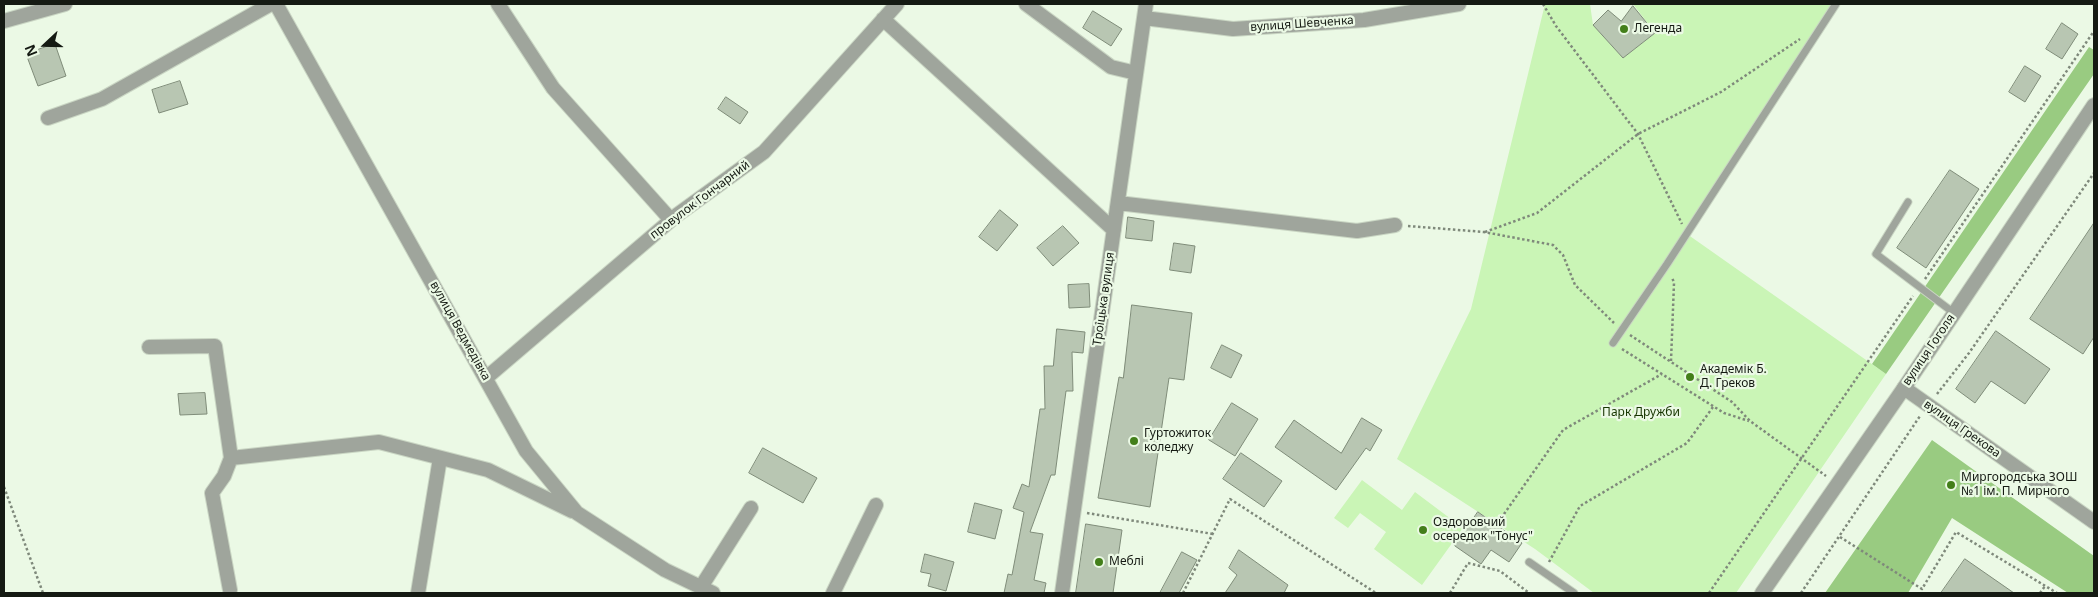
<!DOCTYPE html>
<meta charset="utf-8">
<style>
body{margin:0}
#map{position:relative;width:2098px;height:597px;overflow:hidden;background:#ebf9e5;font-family:"Noto Sans",sans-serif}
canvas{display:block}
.frame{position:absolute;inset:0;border:5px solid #151a13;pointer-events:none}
.north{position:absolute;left:20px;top:20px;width:50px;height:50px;-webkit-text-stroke:4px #ebf9e5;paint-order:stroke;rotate:249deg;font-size:14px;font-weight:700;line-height:20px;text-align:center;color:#151a13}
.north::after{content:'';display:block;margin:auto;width:18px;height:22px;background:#151a13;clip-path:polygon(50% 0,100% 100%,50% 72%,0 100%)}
</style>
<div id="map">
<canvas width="2098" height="597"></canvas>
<div class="frame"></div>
<div class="north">N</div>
</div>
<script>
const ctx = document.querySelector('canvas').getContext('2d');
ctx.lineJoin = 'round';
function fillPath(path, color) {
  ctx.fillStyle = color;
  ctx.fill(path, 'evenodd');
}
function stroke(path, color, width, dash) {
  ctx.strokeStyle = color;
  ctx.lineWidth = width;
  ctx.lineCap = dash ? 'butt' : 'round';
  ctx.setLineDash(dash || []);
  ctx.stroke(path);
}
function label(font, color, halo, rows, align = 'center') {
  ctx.font = font + ' "Noto Sans",sans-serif';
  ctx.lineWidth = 4.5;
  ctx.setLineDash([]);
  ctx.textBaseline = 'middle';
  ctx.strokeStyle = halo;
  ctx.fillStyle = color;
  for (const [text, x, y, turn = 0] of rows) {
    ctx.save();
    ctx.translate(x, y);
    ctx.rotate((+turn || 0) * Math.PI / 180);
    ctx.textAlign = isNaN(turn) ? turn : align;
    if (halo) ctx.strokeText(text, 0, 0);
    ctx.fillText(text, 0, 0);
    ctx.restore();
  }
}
const green = new Path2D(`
 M1545,4H1590L1593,25L1623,58L1655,33L1633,4H1834L1687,234L1886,374L1736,593H1594L1535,549L1397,459L1471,309Z
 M1362,480L1402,510L1415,492L1463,528L1422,585L1374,549L1386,532L1360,513L1348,528L1334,518Z`);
const forest = new Path2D(`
 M2089,47L2094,50V74L1886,374L1872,364Z
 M1932,440L2094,556V593H2068L1952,518L1908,593H1825Z`);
const building = new Path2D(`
 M1633,6L1655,33L1623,58L1593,25L1608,10L1621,21Z
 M1093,11L1122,29L1111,46L1083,28Z
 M2062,23L2078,34L2062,59L2046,49Z
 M55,44L66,76L38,86L26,54Z
 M2025,66L2041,76L2025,102L2009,92Z
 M180,81L188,104L159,113L152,90Z
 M726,97L748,112L740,124L718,109Z
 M1950,170L1979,189L1926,268L1897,248Z
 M1000,210L1018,225L997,251L979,237Z
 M1128,217L1154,221L1152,241L1126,238Z
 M2094,223V337L2083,354L2030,319Z
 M1063,226L1079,243L1053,266L1037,248Z
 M1174,243L1195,246L1191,273L1170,270Z
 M1089,284L1090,307L1069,308L1068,285Z
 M1132,305L1192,313L1184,380L1169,378L1150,507L1098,498L1119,377L1123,378Z
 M1057,329L1085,332L1083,353L1072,352L1073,391H1066L1055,475H1051L1030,532L1043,534L1034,580L1046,583L1044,593H1004L1008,574L1012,575L1024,512L1013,508L1022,484L1029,487L1040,409H1045L1044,366H1053Z
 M1996,331L2050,369L2025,404L1991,381L1975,403L1956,389Z
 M1222,345L1242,355L1231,378L1211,368Z
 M205,393L207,414L180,415L178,394Z
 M1232,403L1258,419L1235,456L1209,440Z
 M1362,418L1382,430L1370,451L1366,448L1336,490L1275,447L1294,420L1341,453Z
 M763,448L817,478L803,503L749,473Z
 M1241,453L1282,481L1264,507L1223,479Z
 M975,503L1002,510L995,539L968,532Z
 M1478,512L1522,543L1509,562L1491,550L1481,564L1455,546Z
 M1086,524L1122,530L1113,593H1076Z
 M1239,550L1288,585L1284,593H1225L1237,575L1229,568Z
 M1182,552L1197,560L1179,593H1160Z
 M925,554L954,562L946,591L928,586L931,574L921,572Z
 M1965,559L2014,593H1941Z`);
const path = new Path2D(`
 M1543,4L1556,26L1638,134L1682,224
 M1408,226L1484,232L1553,245L1563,255L1575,285L1614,323
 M1485,232L1537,213L1638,134L1721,92L1800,39
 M1925,279L2094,31
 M1630,335L1732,402L1750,421L1826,476
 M1622,349L1724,413L1749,421
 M1671,361L1674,283L1672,277
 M1937,394L1969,353L2094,173
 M4,487L43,593
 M1087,513L1213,534
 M1504,514L1563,430L1662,374
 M1840,537L1922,589L1956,532L2057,593
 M1549,562L1580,506L1687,443L1713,407
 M1183,593L1230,499L1376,593
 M1450,593L1468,563L1500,571L1529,593
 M1709,593L1913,296
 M1801,593L1920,416
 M2040,593L2045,586`);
const service = new Path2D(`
 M1908,202L1876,254L1954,313
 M1613,343L1667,264L1836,4
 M1529,562L1574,593`);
const minor = new Path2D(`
 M276,4L526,451L577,513L665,570L713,593
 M498,4L553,88L671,220
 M1026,4L1111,67L1136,73
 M1144,18L1233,29L1364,20L1459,4
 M883,19L1114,230
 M4,21L65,4
 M48,118L102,99L271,4
 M1118,203L1357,231L1395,225
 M149,347L215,346L231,458L379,442L488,470L572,511
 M486,378L677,215L764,152L897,4
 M1904,388L2094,522
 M701,587L751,508
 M230,590L212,493L224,476L231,458
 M418,593L440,458
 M833,593L876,505
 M1062,593L1146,4`);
const tertiary = new Path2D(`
 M1762,593L1904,388L2094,105`);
const markers = [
 [1624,29,5,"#437f1a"],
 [1690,377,5,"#437f1a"],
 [1134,441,5,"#437f1a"],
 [1951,485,5,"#437f1a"],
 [1423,530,5,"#437f1a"],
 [1099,562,5,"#437f1a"]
];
const streetNames = [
 ["вулиця Шевченка",1302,24,-4],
 ["провулок Гончарний",700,200,-37],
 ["Троїцька вулиця",1104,299,-82],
 ["вулиця Ведмедівка",460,331,61],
 ["вулиця Гоголя",1929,350,-56],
 ["вулиця Грекова",1962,429,35]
];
const poiNames = [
 ["Легенда",1634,29],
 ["Академік Б.",1700,370],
 ["Д. Греков",1700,384],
 ["Гуртожиток",1144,434],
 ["коледжу",1144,448],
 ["Миргородська ЗОШ",1961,478],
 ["№1 ім. П. Мирного",1961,492],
 ["Оздоровчий",1433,523],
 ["осередок \"Тонус\"",1433,537],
 ["Меблі",1109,562]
];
const parkNames = [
 ["Парк Дружби",1641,413]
];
fillPath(green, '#caf5b6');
fillPath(forest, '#99cb81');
fillPath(building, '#b8c6b2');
stroke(building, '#7f8c79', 1);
stroke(service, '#c9d5c3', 9);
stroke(minor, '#c9d5c3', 16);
stroke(tertiary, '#c9d5c3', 16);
stroke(path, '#7f897b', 2.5, [2.5, 2.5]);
stroke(service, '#9fa59c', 7);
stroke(minor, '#9fa59c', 14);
stroke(tertiary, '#9fa59c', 14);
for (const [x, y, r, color] of markers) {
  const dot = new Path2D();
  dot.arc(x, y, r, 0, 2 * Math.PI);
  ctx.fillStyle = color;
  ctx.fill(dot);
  stroke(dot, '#ebf9e5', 2);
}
label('12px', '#151a13', '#ebf9e5', streetNames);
label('12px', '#151a13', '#ebf9e5', poiNames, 'left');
label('12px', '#163501', '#ebf9e5', parkNames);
</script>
